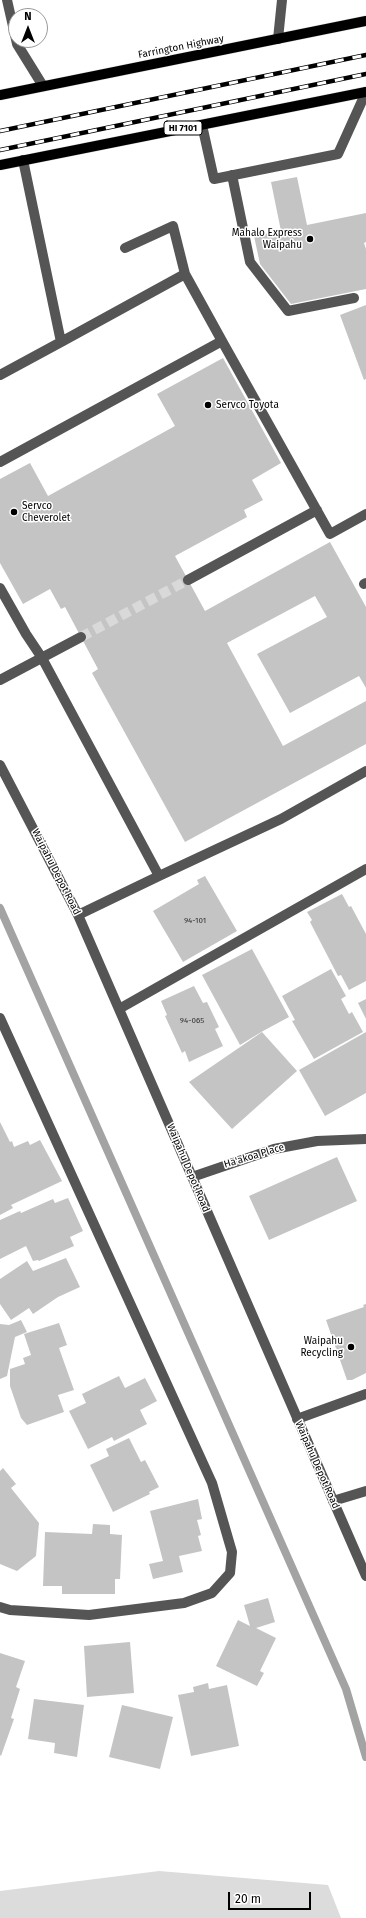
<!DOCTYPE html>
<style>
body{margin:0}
#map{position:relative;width:366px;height:1918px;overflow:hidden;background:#fff;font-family:"Fira Sans",sans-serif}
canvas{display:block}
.north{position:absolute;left:8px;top:8px;width:40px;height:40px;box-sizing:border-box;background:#fff;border:1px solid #999;border-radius:50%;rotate:0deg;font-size:11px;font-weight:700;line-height:16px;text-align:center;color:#000}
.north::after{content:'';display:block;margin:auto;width:14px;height:18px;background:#000;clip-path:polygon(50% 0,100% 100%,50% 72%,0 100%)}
.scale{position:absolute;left:228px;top:1892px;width:83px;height:18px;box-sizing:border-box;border:2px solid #000;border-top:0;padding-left:5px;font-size:12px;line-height:14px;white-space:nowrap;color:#000;-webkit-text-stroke:3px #fff;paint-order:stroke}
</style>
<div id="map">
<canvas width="366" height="1918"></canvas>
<div class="north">N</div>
<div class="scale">20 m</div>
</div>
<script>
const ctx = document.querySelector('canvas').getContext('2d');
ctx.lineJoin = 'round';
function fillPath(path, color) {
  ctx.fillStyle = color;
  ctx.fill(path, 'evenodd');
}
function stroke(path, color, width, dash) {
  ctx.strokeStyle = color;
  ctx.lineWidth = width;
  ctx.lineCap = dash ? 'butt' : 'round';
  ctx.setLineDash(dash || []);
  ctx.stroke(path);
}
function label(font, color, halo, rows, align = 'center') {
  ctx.font = font + ' "Fira Sans",sans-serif';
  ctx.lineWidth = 3;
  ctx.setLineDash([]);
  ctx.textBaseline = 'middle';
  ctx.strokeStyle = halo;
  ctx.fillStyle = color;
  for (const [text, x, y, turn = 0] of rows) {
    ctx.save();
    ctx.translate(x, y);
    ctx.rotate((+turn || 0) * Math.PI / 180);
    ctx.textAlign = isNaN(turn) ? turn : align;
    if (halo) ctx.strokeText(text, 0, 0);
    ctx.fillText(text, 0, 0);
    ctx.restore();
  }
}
const green = new Path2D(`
 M159,1871L328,1885L341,1918H0V1891Z`);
const stream = new Path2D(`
 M0,908L346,1689L366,1757`);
const building = new Path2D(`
 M297,177L307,225L366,213V242L364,243L366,249V289L291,304L260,264L254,236L281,231L271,182Z
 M366,305V379L364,380L340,315Z
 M223,358L281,463L252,480L263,500L244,510L247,517L175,556L205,611L330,542L366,607V688L359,676L290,713L257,654L327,617L315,596L227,643L283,746L366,701V744L185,842L92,673L98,669L65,607L61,609L50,589L23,604L0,563V479L30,463L48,496L175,426L157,394Z
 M205,876L237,931L183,962L153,911L199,884L197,880Z
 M342,894L349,907L351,906L366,934V981L349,990L341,975L338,976L310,922L312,920L307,912Z
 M252,949L289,1017L263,1031L240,1045L202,975Z
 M331,969L346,996L341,999L349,1014L352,1012L363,1032L314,1059L292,1021L295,1020L282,996Z
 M194,986L203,1003L207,1002L219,1027L215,1029L223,1046L189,1062L185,1051L182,1053L165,1016L167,1015L161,1001Z
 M366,999V1019L358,1003Z
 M262,1032L297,1071L232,1129L189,1082Z
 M366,1032V1093L325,1116L299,1070Z
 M0,1122L10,1142L12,1141L14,1147L28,1141L30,1145L40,1140L62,1181L11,1205L13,1208L0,1215Z
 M337,1157L357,1201L269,1240L249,1196Z
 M68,1198L83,1231L70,1237L74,1246L39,1261L38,1260L33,1261L26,1246L0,1259V1220L20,1211L21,1213L53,1199L55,1203Z
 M66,1258L80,1287L58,1297L33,1314L29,1308L11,1320L0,1304V1279L27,1261L33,1271Z
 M366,1304V1373L352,1380H347L326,1320L364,1307L363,1305Z
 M21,1320L27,1332L15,1337L7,1376L0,1379V1324L9,1325Z
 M59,1323L67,1345L59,1348L74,1390L58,1395L64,1412L27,1425L21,1418L10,1386V1369L25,1364L23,1358L31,1355L24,1334Z
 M119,1376L125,1388L145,1378L157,1401L140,1410L147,1424L114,1441L112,1437L88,1449L69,1411L86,1403L82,1394Z
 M129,1438L141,1462L145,1460L159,1487L149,1492L150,1494L113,1512L90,1465L109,1456L106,1449Z
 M3,1468L16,1484L11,1488L39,1523L36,1556L17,1571L0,1564V1471Z
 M198,1499L202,1519L197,1520L201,1535L198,1536L202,1551L179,1556L183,1572L153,1579L149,1564L163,1561L150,1511Z
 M93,1524L110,1525V1534L122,1535L120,1579H115V1594H62V1586H43L45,1532L92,1534Z
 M268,1598L275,1622L256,1628L276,1638L260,1671L264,1673L257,1686L216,1666L238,1620L250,1626L244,1605Z
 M130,1642L134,1693L87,1697L84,1646Z
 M0,1653L25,1661L16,1687L20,1689L11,1718L14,1719L1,1756L0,1755Z
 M208,1683L209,1689L227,1685L239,1746L191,1756L178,1695L194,1692L193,1687Z
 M34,1699L84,1705L77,1757L54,1753L55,1743L28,1739Z
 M122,1705L173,1717L160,1769L109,1757Z`);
const minorTunnel = new Path2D(`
 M81,637L188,580`);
const minor = new Path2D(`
 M7,0L17,44L43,86
 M278,39L282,0
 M202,125L214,179L338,154L366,92
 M232,175L250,262L288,311L354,298
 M125,248L173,226L185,274
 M222,341L330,534L366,514
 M0,375L61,342L23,160
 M0,462L222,341L185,274L61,342
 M188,580L317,510
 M364,584L366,583
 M0,588L26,634L42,658L159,876L78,915
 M0,680L81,637
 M0,765L78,915L366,1576
 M159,876L281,819L366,771
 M119,1009L366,869
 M0,1018L212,1483L232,1552L230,1573L212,1593L184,1603L89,1615L10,1610L0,1607
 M192,1177L274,1149L317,1141L366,1139
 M297,1419L366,1394
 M333,1501L366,1491`);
const major = new Path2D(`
 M0,95L366,21
 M0,165L366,92`);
const rail = new Path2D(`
 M0,131L366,55
 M0,150L366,74`);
const markers = [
 [310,239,4,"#000"],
 [208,405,4,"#000"],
 [14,512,4,"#000"],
 [351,1347,4,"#000"]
];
const numberNames = [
 ["94-101",195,921],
 ["94-065",192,1021]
];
const shields = [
 [183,128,38]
];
const shieldNames = [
 ["HI 7101",183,128]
];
const streetNames = [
 ["Farrington Highway",181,47,-11],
 ["Waipahu Depot Road",56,872,63],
 ["Ha'akoa Place",254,1156,-17],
 ["Waipahu Depot Road",188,1168,67],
 ["Waipahu Depot Road",317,1465,66]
];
const poiNames = [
 ["Mahalo Express",302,233],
 ["Waipahu",302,245],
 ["Servco Toyota",216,405,"left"],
 ["Servco",22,506,"left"],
 ["Cheverolet",22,518,"left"],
 ["Waipahu",343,1341],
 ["Recycling",343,1353]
];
fillPath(green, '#dcdcdc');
stroke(stream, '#a3a3a3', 8);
fillPath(building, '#c4c4c4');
stroke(minorTunnel, '#d9d9d9', 10, [10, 5]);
stroke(major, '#dbdbdb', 11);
stroke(minor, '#555', 10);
stroke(major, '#000', 10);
stroke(rail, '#000', 4.5);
stroke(rail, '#fff', 3, [9]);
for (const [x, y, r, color] of markers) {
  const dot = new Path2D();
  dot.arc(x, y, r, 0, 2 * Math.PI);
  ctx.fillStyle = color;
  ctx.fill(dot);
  stroke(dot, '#fff', 1.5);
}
label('8px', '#313131', null, numberNames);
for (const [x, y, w] of shields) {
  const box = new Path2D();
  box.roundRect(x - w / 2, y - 7, w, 14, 3);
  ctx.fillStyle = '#fff';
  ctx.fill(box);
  stroke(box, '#000', 1);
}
label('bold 9px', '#000', null, shieldNames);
label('10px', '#000', '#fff', streetNames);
label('10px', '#000', '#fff', poiNames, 'right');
</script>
